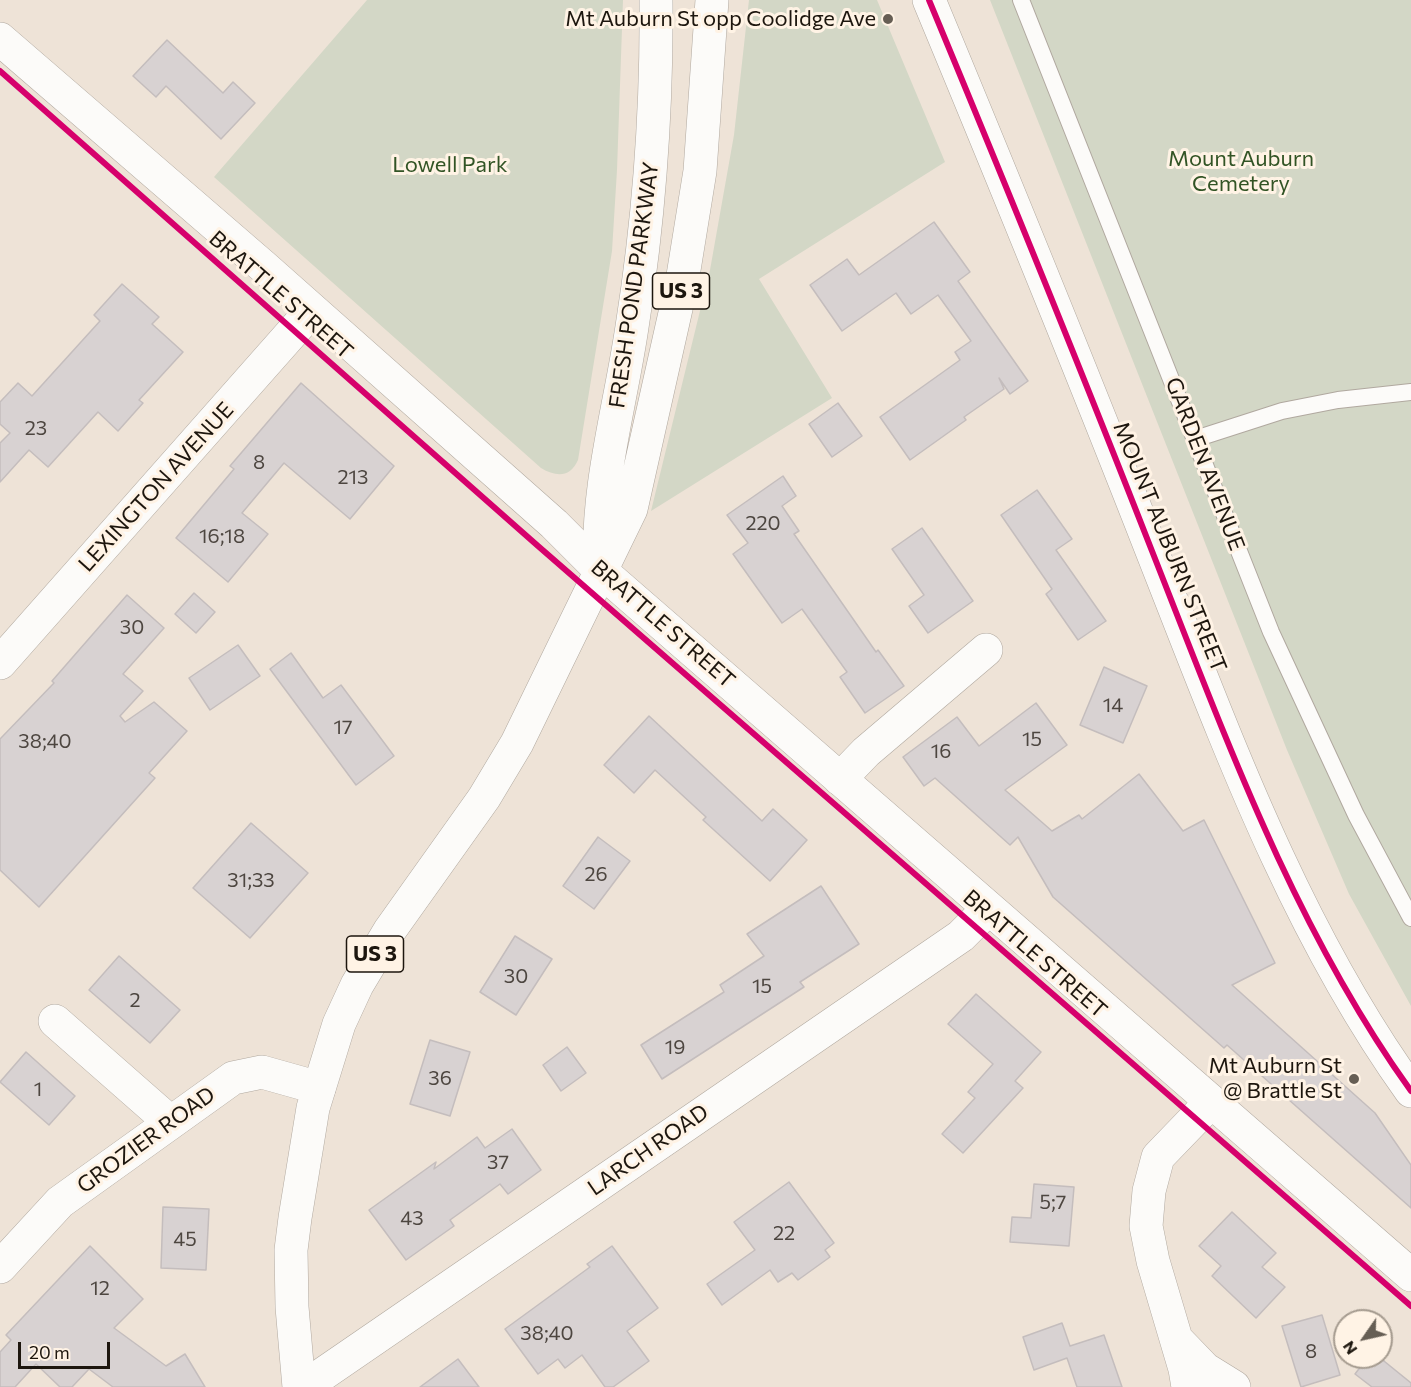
<!DOCTYPE html>
<style>
body{margin:0}
#map{position:relative;width:1411px;height:1387px;overflow:hidden;background:#eee3d7;font-family:Commissioner,sans-serif}
canvas{display:block}
.north{position:absolute;left:1333px;top:1309px;width:60px;height:60px;box-sizing:border-box;background:#fff3e5;border:2px solid #a59b8f;border-radius:50%;rotate:236deg;font-size:16px;font-weight:700;line-height:24px;text-align:center;color:#1d160e}
.north::after{content:'';display:block;margin:auto;width:21px;height:27px;background:#665e54;clip-path:polygon(50% 0,100% 100%,50% 72%,0 100%)}
.scale{position:absolute;left:18px;top:1342px;width:92px;height:27px;box-sizing:border-box;border:3px solid #1d160e;border-top:0;padding-left:8px;font-size:18px;line-height:21px;white-space:nowrap;color:#1d160e;-webkit-text-stroke:4px #fff3e5;paint-order:stroke}
</style>
<div id="map">
<canvas width="1411" height="1387"></canvas>
<div class="north">N</div>
<div class="scale">20 m</div>
</div>
<script>
const ctx = document.querySelector('canvas').getContext('2d');
ctx.lineJoin = 'round';
function fillPath(path, color) {
  ctx.fillStyle = color;
  ctx.fill(path, 'evenodd');
}
function stroke(path, color, width, dash) {
  ctx.strokeStyle = color;
  ctx.lineWidth = width;
  ctx.lineCap = dash ? 'butt' : 'round';
  ctx.setLineDash(dash || []);
  ctx.stroke(path);
}
function label(font, color, halo, rows, align = 'center') {
  ctx.font = font + ' Commissioner,sans-serif';
  ctx.lineWidth = 6;
  ctx.setLineDash([]);
  ctx.textBaseline = 'middle';
  ctx.strokeStyle = halo;
  ctx.fillStyle = color;
  for (const [text, x, y, turn = 0] of rows) {
    ctx.save();
    ctx.translate(x, y);
    ctx.rotate((+turn || 0) * Math.PI / 180);
    ctx.textAlign = isNaN(turn) ? turn : align;
    if (halo) ctx.strokeText(text, 0, 0);
    ctx.fillText(text, 0, 0);
    ctx.restore();
  }
}
const green = new Path2D(`
 M367,0H623L617,170L612,251L578,460C570,478 556,477 541,468L214,177Z
 M749,0H877L945,162L759,279L832,398L651,511L710,270L734,135Z
 M990,0H1411V1006L1349,894L1287,750Z`);
const building = new Path2D(`
 M167,40L223,93L233,82L255,103L221,139L166,86L156,97L133,76Z
 M934,222L970,272L958,281L1028,381L1010,394L999,378L1004,389L964,417L966,420L910,460L880,417L960,360L955,352L971,341L938,295L911,314L896,293L842,331L810,285L847,259L859,275Z
 M122,284L159,317L152,324L183,352L139,400L143,403L118,431L98,412L48,467L29,450L0,482V443L10,433L0,424V402L18,383L32,396L100,321L94,315Z
 M301,383L394,466L350,519L284,463L242,513L268,534L228,582L176,538L234,469L230,466Z
 M838,403L862,436L832,457L809,424Z
 M783,476L796,496L782,506L799,531L794,534L876,652L878,650L904,686L865,713L840,677L847,672L802,609L782,623L733,554L748,543L727,515Z
 M1037,490L1072,539L1056,550L1106,621L1078,640L1046,594L1052,589L1001,515Z
 M922,528L973,601L928,633L909,606L924,595L892,549Z
 M194,593L215,612L196,633L175,614Z
 M127,595L164,628L123,674L143,691L120,716L125,722L154,702L187,731L149,773L155,778L39,907L0,870V739L54,683L52,681Z
 M238,645L260,676L210,710L189,678Z
 M291,653L323,698L341,685L394,756L356,785L270,669Z
 M1104,667L1147,686L1123,743L1080,725Z
 M1036,703L1067,745L1005,790L1052,831L1079,815L1082,819L1139,774L1183,831L1204,820L1275,963L1232,985L1375,1113L1411,1165V1208L1227,1045L1224,1048L1053,897L1018,837L1010,845L935,778L924,786L903,757L957,717L979,746Z
 M649,716L762,821L773,809L807,840L770,881L703,820L706,817L655,770L634,793L604,765Z
 M251,823L308,873L250,938L193,888Z
 M598,837L630,861L594,909L563,886Z
 M821,886L859,944L800,982L804,987L662,1079L641,1045L724,992L720,985L764,956L747,934Z
 M515,936L552,959L516,1015L480,992Z
 M119,956L180,1010L150,1043L89,990Z
 M976,994L1041,1052L1015,1081L1023,1088L963,1153L942,1134L975,1098L968,1092L993,1064L948,1024Z
 M430,1040L470,1052L450,1116L410,1104Z
 M567,1047L586,1073L561,1091L543,1065Z
 M26,1052L75,1096L49,1125L0,1082Z
 M512,1129L541,1170L508,1194L500,1184L450,1220L454,1226L406,1260L369,1210L436,1162L434,1169L477,1137L485,1148Z
 M789,1182L834,1243L825,1250L830,1257L798,1280L792,1273L778,1282L770,1270L722,1305L707,1284L755,1250L734,1222Z
 M1034,1184L1074,1187L1069,1246L1010,1242L1012,1217L1031,1218Z
 M163,1207L209,1209L206,1270L161,1268Z
 M1232,1212L1276,1253L1262,1267L1285,1287L1256,1318L1212,1276L1221,1266L1199,1246Z
 M90,1246L143,1299L114,1328L166,1366L185,1354L205,1387H113L89,1369L72,1387H60L36,1364L15,1387H0V1352L11,1340L6,1335Z
 M612,1246L658,1308L627,1331L649,1361L613,1387H605L582,1355L565,1368L558,1359L538,1374L505,1329L590,1267L587,1264Z
 M1322,1315L1340,1375L1301,1387L1282,1326Z
 M1062,1323L1070,1346L1104,1335L1122,1387H1077L1067,1358L1034,1370L1023,1337Z
 M1368,1357H1379L1411,1383V1387H1372L1355,1374Z
 M458,1359L479,1387H420Z`);
const service = new Path2D(`
 M1021,0L1271,632L1356,815L1411,918
 M1195,439L1282,411L1338,400L1411,392`);
const minor = new Path2D(`
 M0,663L312,310
 M840,779L866,752L986,650
 M55,1021L170,1122
 M0,1267L60,1202L233,1078L262,1072L319,1088
 M1178,1341L1205,1369L1234,1387
 M304,1387L961,936L988,909
 M1188,1387L1185,1369L1153,1261L1146,1226L1149,1191L1158,1157L1211,1102`);
const secondary = new Path2D(`
 M0,39L264,267L554,524L600,570`);
const primary = new Path2D(`
 M929,0C1005,183 1080,367 1152,551C1225,736 1294,928 1411,1091
 M600,570L1411,1275`);
const trunk = new Path2D(`
 M600,570C596,487 620,408 632,327C649,219 657,109 656,0
 M299,1387L292,1307L291,1250L295,1218L313,1108L339,1024L357,985L390,930L484,798L517,743L631,509L682,282L700,171L712,0`);
const cycleway = new Path2D(`
 M929,0C1005,183 1080,367 1152,551C1225,736 1294,928 1411,1091
 M0,71L538,546L1411,1306`);
const markers = [
 [888,19,6,"#665e54"],
 [1354,1079,6,"#665e54"]
];
const numberNames = [
 ["23",36,428],
 ["8",259,462],
 ["213",353,477],
 ["220",763,523],
 ["16;18",222,536],
 ["30",132,627],
 ["14",1113,705],
 ["17",343,727],
 ["15",1032,739],
 ["38;40",45,741],
 ["16",941,751],
 ["26",596,874],
 ["31;33",251,880],
 ["30",516,976],
 ["15",762,986],
 ["2",135,1000],
 ["19",675,1047],
 ["36",440,1078],
 ["1",38,1089],
 ["37",498,1162],
 ["5;7",1053,1202],
 ["43",412,1218],
 ["22",784,1233],
 ["45",185,1239],
 ["12",100,1288],
 ["38;40",547,1333],
 ["8",1311,1351]
];
const shields = [
 [681,291,57],
 [375,954,57]
];
const shieldNames = [
 ["US 3",681,291],
 ["US 3",375,954]
];
const poiNames = [
 ["Mt Auburn St opp Coolidge Ave",876,19],
 ["Mt Auburn St",1342,1066],
 ["@ Brattle St",1342,1091]
];
const parkNames = [
 ["Mount Auburn",1241,159],
 ["Cemetery",1241,184],
 ["Lowell Park",450,165]
];
const streetNames = [
 ["FRESH POND PARKWAY",634,285,-82],
 ["BRATTLE STREET",281,295,41],
 ["GARDEN AVENUE",1205,464,69],
 ["LEXINGTON AVENUE",156,487,-48],
 ["MOUNT AUBURN STREET",1170,547,68],
 ["BRATTLE STREET",663,624,41],
 ["BRATTLE STREET",1035,954,41],
 ["GROZIER ROAD",146,1140,-36],
 ["LARCH ROAD",648,1150,-35]
];
fillPath(green, '#d3d7c6');
fillPath(building, '#d8d2d2');
stroke(building, '#c4bdbd', 1.5);
stroke(service, '#b0a89f', 18);
stroke(minor, '#b0a89f', 34);
stroke(secondary, '#b0a89f', 34);
stroke(primary, '#b0a89f', 34);
stroke(trunk, '#b0a89f', 34);
stroke(service, '#fcfbf9', 16);
stroke(minor, '#fcfbf9', 33);
stroke(secondary, '#fcfbf9', 33);
stroke(primary, '#fcfbf9', 33);
stroke(trunk, '#fcfbf9', 33);
stroke(cycleway, '#d6006c', 6);
for (const [x, y, r, color] of markers) {
  const dot = new Path2D();
  dot.arc(x, y, r, 0, 2 * Math.PI);
  ctx.fillStyle = color;
  ctx.fill(dot);
  stroke(dot, '#fff3e5', 2);
}
label('20px', '#4d4640', null, numberNames);
for (const [x, y, w] of shields) {
  const box = new Path2D();
  box.roundRect(x - w / 2, y - 18, w, 36, 4.5);
  ctx.fillStyle = '#fff3e5';
  ctx.fill(box);
  stroke(box, '#1d160e', 1.5);
}
label('bold 21px', '#1d160e', null, shieldNames);
label('22px', '#1d160e', '#fff3e5', poiNames, 'right');
label('22px', '#325425', '#fff3e5', parkNames);
label('22px', '#1d160e', '#fff3e5', streetNames);
</script>
